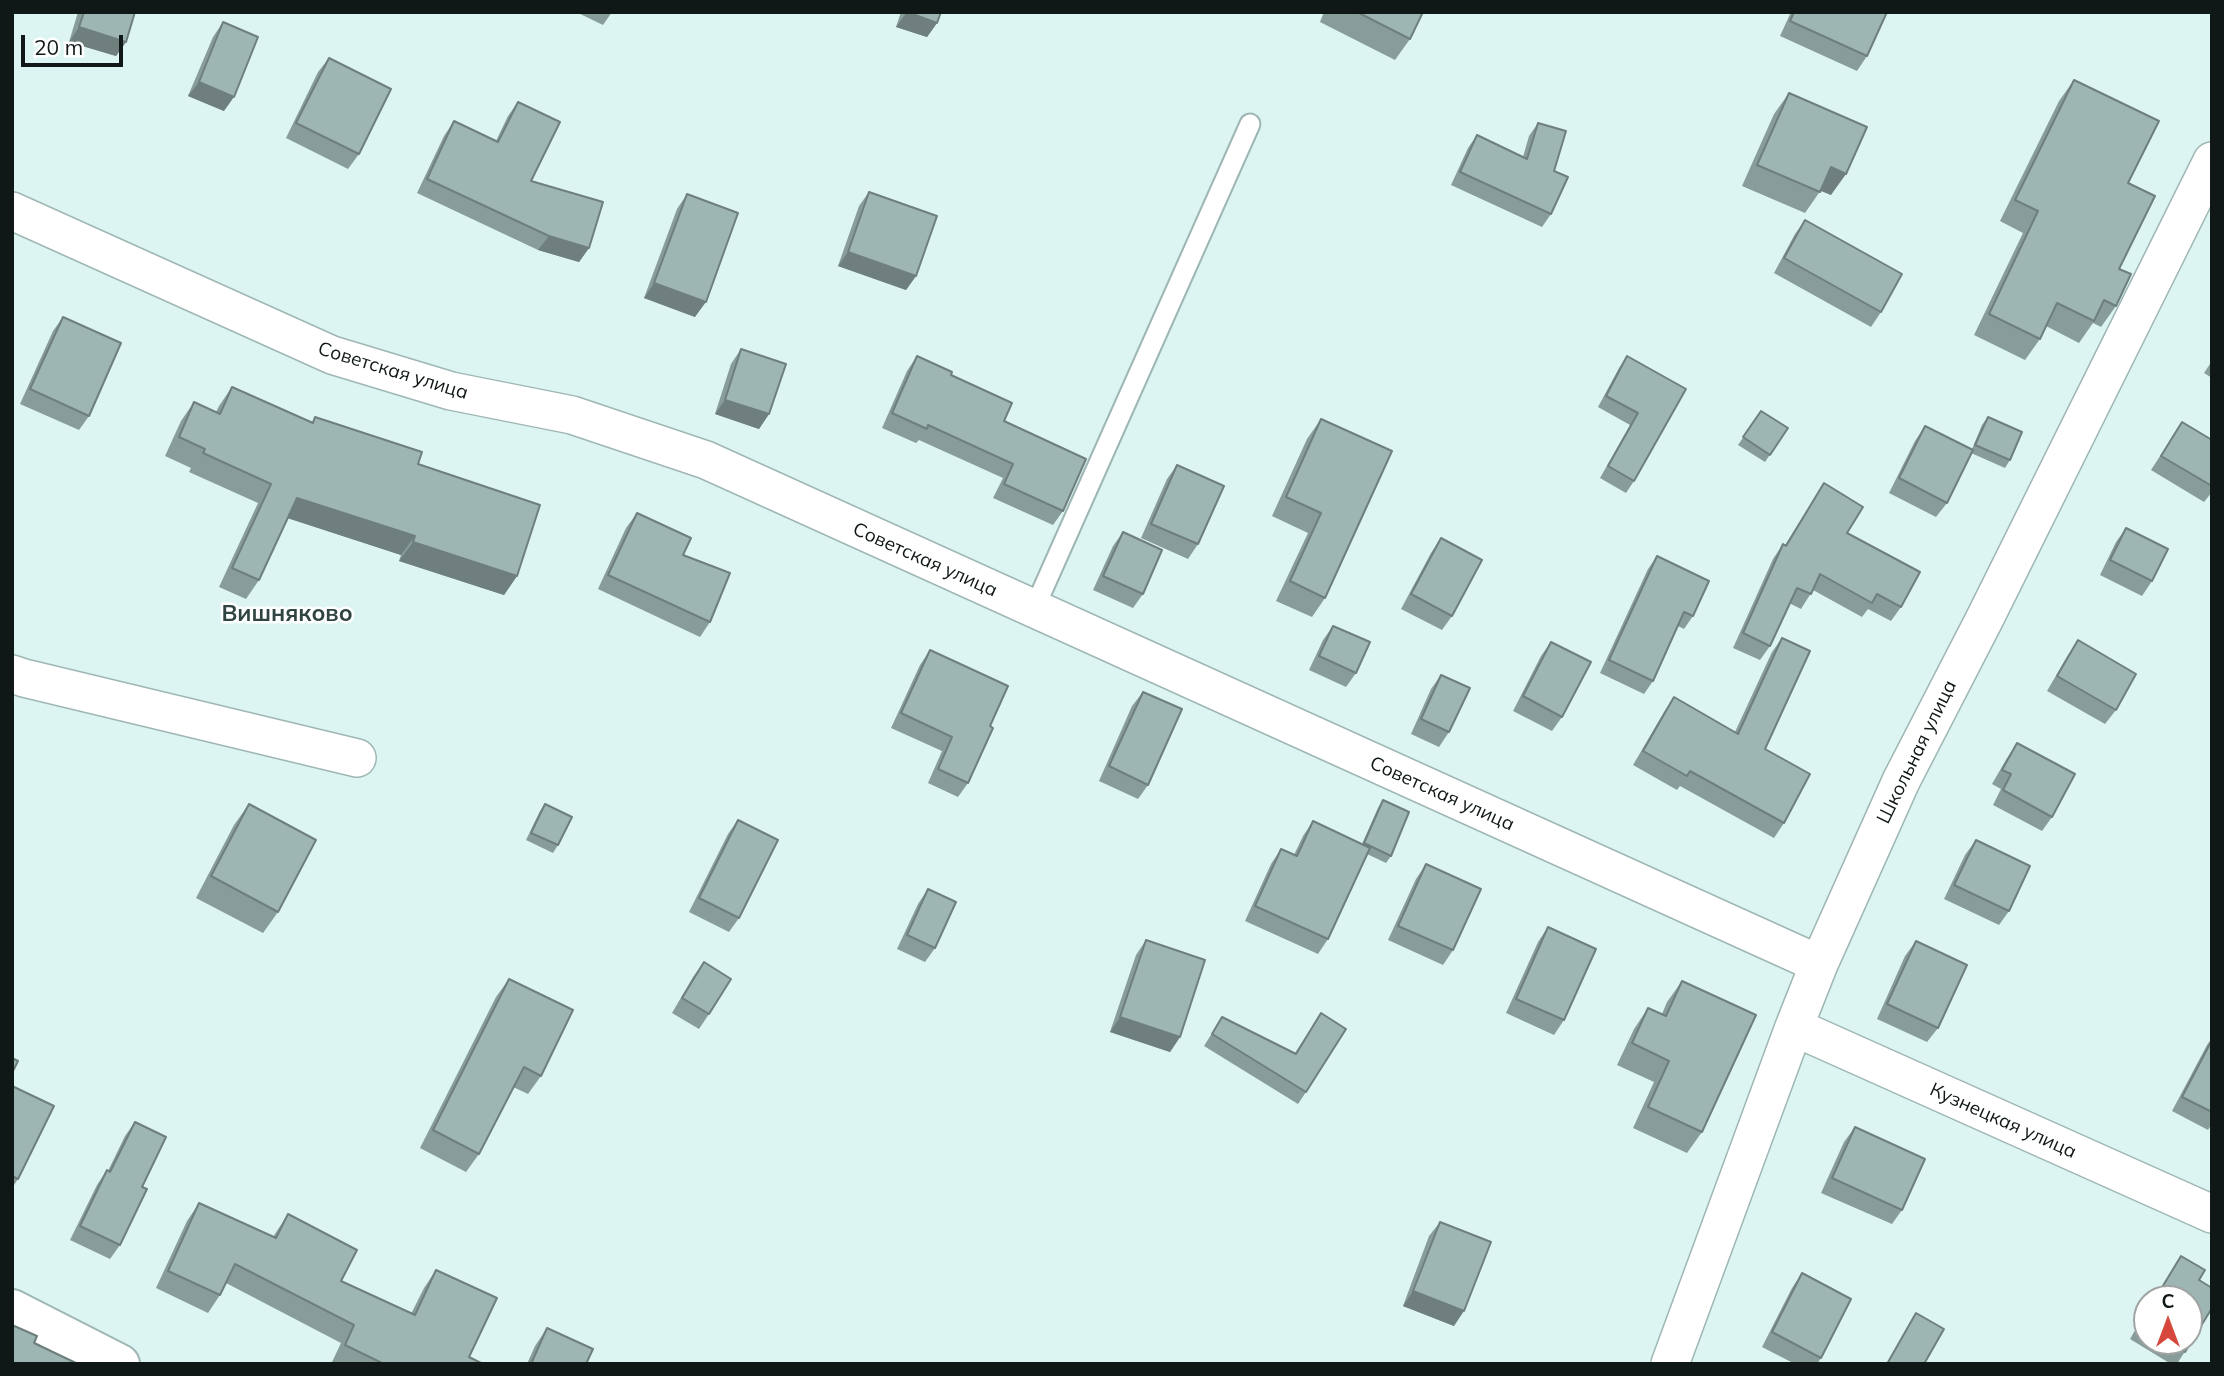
<!DOCTYPE html>
<meta charset="utf-8">
<style>
body{margin:0}
#map{position:relative;width:2224px;height:1376px;overflow:hidden;background:#dcf5f2;font-family:Mulish,sans-serif}
canvas{display:block}
.frame{position:absolute;inset:0;border:14px solid #0f1817;pointer-events:none}
.north{position:absolute;left:2133px;top:1285px;width:70px;height:70px;box-sizing:border-box;background:#fff;border:2px solid #9fa3a2;border-radius:50%;rotate:0deg;font-size:19px;font-weight:700;line-height:28px;text-align:center;color:#0f1817}
.north::after{content:'';display:block;margin:auto;width:24px;height:32px;background:#d6483d;clip-path:polygon(50% 0,100% 100%,50% 72%,0 100%)}
.scale{position:absolute;left:21px;top:35px;width:102px;height:32px;box-sizing:border-box;border:4px solid #0f1817;border-top:0;padding-left:9px;font-size:21px;line-height:24px;white-space:nowrap;color:#0f1817;-webkit-text-stroke:5px #fff;paint-order:stroke}
</style>
<div id="map">
<canvas width="2224" height="1376"></canvas>
<div class="frame"></div>
<div class="north">С</div>
<div class="scale">20 m</div>
</div>
<script>
const ctx = document.querySelector('canvas').getContext('2d');
ctx.lineJoin = 'round';
function stroke(path, color, width, dash) {
  ctx.strokeStyle = color;
  ctx.lineWidth = width;
  ctx.lineCap = dash ? 'butt' : 'round';
  ctx.setLineDash(dash || []);
  ctx.stroke(path);
}
function fillPath(path, color) {
  ctx.fillStyle = color;
  ctx.fill(path, 'evenodd');
}
function label(font, color, halo, rows, align = 'center') {
  ctx.font = font + ' Mulish,sans-serif';
  ctx.lineWidth = 5;
  ctx.setLineDash([]);
  ctx.textBaseline = 'middle';
  ctx.strokeStyle = halo;
  ctx.fillStyle = color;
  for (const [text, x, y, turn = 0] of rows) {
    ctx.save();
    ctx.translate(x, y);
    ctx.rotate((+turn || 0) * Math.PI / 180);
    ctx.textAlign = isNaN(turn) ? turn : align;
    if (halo) ctx.strokeText(text, 0, 0);
    ctx.fillText(text, 0, 0);
    ctx.restore();
  }
}
const lane = new Path2D(`
 M1034,609L1250,124`);
const street = new Path2D(`
 M12,211L332,355L451,391L572,415L706,460L1819,964
 M12,674L24,678L357,758
 M1794,1027L2212,1214
 M1670,1364L1794,1027L1819,964L1901,781L1985,618L2212,161`);
const secondary = new Path2D(`
 M12,1309L120,1364`);
const wall = new Path2D(`
 M78,12H135L126,42L116,56L69,42Z
 M576,12H612L603,25Z
 M901,12H941L937,23L927,37L896,27Z
 M1324,12H1423L1410,39L1395,60L1320,22Z
 M1791,12H1887L1867,56L1857,71L1780,36Z
 M223,22L224,111L188,96L213,37Z
 M329,58L359,154L348,169L286,138L318,72Z
 M2074,80L2128,183L2116,306L2101,327L2093,323L2079,343L2046,326L2040,339L2025,360L1974,335L2023,233L2000,221L2059,101Z
 M1789,93L1831,195L1821,190L1805,213L1742,186L1774,114Z
 M518,102L531,181L589,248L579,262L538,250L417,193L444,136L454,121L496,141L508,116Z
 M1538,123L1554,171L1551,214L1542,227L1451,185L1468,148L1477,135L1523,157L1529,136Z
 M869,192L916,276L906,290L838,266L859,206Z
 M687,194L695,317L644,298L677,209Z
 M1805,220L1881,312L1871,327L1774,273L1795,234Z
 M63,317L89,416L79,430L20,404L53,331Z
 M741,349L769,414L759,429L715,414L731,364Z
 M917,356L951,375L1004,421L1063,511L1053,525L993,498L1003,478L919,440L916,443L882,428L907,371Z
 M1627,356L1686,389L1634,481L1626,493L1600,478L1630,425L1598,407L1619,368Z
 M2212,361V378L2204,373Z
 M232,387L312,422L315,417L418,464L517,576L504,595L399,561L401,555L288,518L259,580L246,599L219,587L258,503L189,472L191,468L165,456L181,421L194,402L216,412L219,406Z
 M1761,411L1788,428L1765,462L1738,445Z
 M1988,417L2010,460L2005,468L1971,453L1947,503L1936,517L1889,493L1915,441L1925,426L1972,449L1982,425Z
 M1321,419L1325,598L1312,617L1276,601L1308,533L1272,516L1307,439Z
 M2182,422L2212,440V492L2204,502L2151,470Z
 M1177,465L1198,544L1188,559L1141,538L1167,479Z
 M1824,483L1847,533L1901,607L1891,621L1868,609L1862,617L1813,590L1801,609L1789,603L1770,646L1760,660L1733,648L1773,559L1783,544L1785,545Z
 M637,513L683,555L710,622L700,637L598,589L626,528Z
 M2126,528L2152,581L2142,596L2100,575L2116,542Z
 M1123,532L1143,594L1133,608L1093,590L1113,546Z
 M1441,538L1452,616L1442,630L1401,609L1431,553Z
 M1657,556L1693,616L1684,629L1678,626L1653,681L1644,694L1600,673L1648,569Z
 M1333,626L1356,673L1346,687L1309,670L1323,640Z
 M1782,638L1765,749L1784,823L1774,838L1680,786L1677,790L1633,765L1664,712L1674,697L1735,732L1772,652Z
 M2078,640L2116,710L2105,724L2047,691L2068,655Z
 M1551,642L1562,717L1552,731L1513,711L1541,656Z
 M930,650L990,726L968,783L958,797L928,783L942,751L891,728L920,665Z
 M1441,675L1449,732L1439,747L1411,734L1431,689Z
 M1143,692L1148,785L1138,799L1099,781L1132,706Z
 M2017,743L2052,817L2042,831L1993,805L2001,789L1992,784L2007,758Z
 M1383,800L1391,856L1386,863L1367,854L1328,939L1318,954L1245,921L1271,864L1281,849L1294,855L1303,836L1313,821L1362,844L1378,808Z
 M249,804L278,912L263,933L196,898L234,825Z
 M545,804L558,845L553,853L526,840L540,811Z
 M738,820L739,918L729,932L689,912L728,834Z
 M1976,840L2009,911L1999,925L1944,899L1965,855Z
 M1426,864L1453,950L1443,965L1388,940L1416,879Z
 M928,889L935,948L925,962L897,949L918,904Z
 M1548,927L1564,1020L1554,1035L1506,1013L1538,942Z
 M1146,940L1180,1037L1170,1052L1110,1032L1136,955Z
 M1916,941L1938,1028L1927,1042L1877,1019L1905,956Z
 M704,962L709,1014L699,1029L672,1013L693,977Z
 M509,979L541,1076L528,1094L513,1087L479,1154L466,1172L420,1148L496,997Z
 M1682,981L1702,1132L1687,1153L1633,1128L1654,1082L1617,1065L1634,1029L1648,1008L1662,1014L1667,1002Z
 M1321,1013L1306,1092L1298,1104L1204,1046L1222,1017L1295,1053Z
 M2212,1038V1124L2208,1130L2172,1111L2207,1045Z
 M12,1086L18,1179L12,1188Z
 M135,1122L142,1187L120,1245L110,1259L70,1240L97,1185L107,1170L108,1171L125,1136Z
 M1855,1127L1902,1210L1892,1224L1821,1193L1844,1142Z
 M199,1203L273,1237L288,1214L341,1281L411,1314L424,1288L436,1270L469,1357L483,1364H335L332,1362L341,1343L226,1283L220,1295L208,1313L156,1288L187,1221Z
 M1440,1222L1454,1326L1403,1306L1429,1236Z
 M2181,1256L2205,1270L2199,1280L2212,1288V1308L2177,1364H2171L2130,1339L2147,1310V1341H2189V1299H2154Z
 M1802,1273L1821,1358L1817,1364H1795L1762,1347L1792,1288Z
 M547,1328L586,1364H527L535,1346Z`);
const shadedWall = new Path2D(`
 M907,12L937,23L927,37L896,27Z
 M79,27L126,42L116,56L69,42Z
 M199,82L234,97L224,111L188,96Z
 M1831,167L1846,174L1831,195L1816,189Z
 M549,236L589,248L579,262L538,250Z
 M848,252L916,276L906,290L838,266Z
 M654,283L706,302L695,317L644,298Z
 M725,400L769,414L759,429L715,414Z
 M297,498L415,536L401,555L284,517Z
 M413,542L517,576L504,595L399,561Z
 M1120,1017L1180,1037L1170,1052L1110,1032Z
 M1413,1291L1464,1311L1454,1326L1403,1306Z`);
const building = new Path2D(`
 M84,12H135L126,42L79,27Z
 M907,12H941L937,23Z
 M1357,12H1423L1410,39Z
 M1794,12H1887L1867,56L1790,21Z
 M223,22L258,37L234,97L199,82Z
 M329,58L391,89L359,154L296,123Z
 M2074,80L2159,121L2128,183L2155,196L2119,269L2131,274L2116,306L2104,300L2094,321L2057,303L2040,339L1989,314L2038,211L2015,200Z
 M1789,93L1867,127L1846,174L1831,167L1820,192L1757,165Z
 M518,102L560,122L531,181L603,202L589,248L549,236L427,179L454,121L498,142Z
 M1538,123L1566,131L1554,171L1568,177L1551,214L1460,172L1477,135L1527,159Z
 M869,192L937,216L916,276L848,252Z
 M687,194L738,213L706,302L654,283Z
 M1805,220L1902,274L1881,312L1784,258Z
 M63,317L121,343L89,416L30,389Z
 M741,349L786,364L769,414L725,400Z
 M917,356L952,372L951,375L1012,403L1004,421L1086,459L1063,511L1004,484L1013,464L928,425L927,429L892,413Z
 M1627,356L1686,389L1634,481L1608,466L1638,413L1606,396Z
 M232,387L313,423L315,417L422,452L418,464L540,505L517,576L413,542L415,536L297,498L259,580L232,568L271,484L203,453L205,449L179,437L194,402L220,414Z
 M1761,411L1788,428L1770,455L1743,437Z
 M1988,417L2022,432L2010,460L1975,445Z
 M1321,419L1392,451L1325,598L1290,581L1321,513L1286,497Z
 M2182,422L2212,440V486L2161,456Z
 M1925,426L1973,450L1947,503L1899,478Z
 M1177,465L1224,486L1198,544L1151,524Z
 M1824,483L1863,507L1847,533L1920,572L1901,607L1877,594L1872,603L1820,574L1811,594L1797,588L1770,646L1743,633L1783,544L1786,546Z
 M637,513L691,538L683,555L730,573L710,622L608,575Z
 M2126,528L2168,549L2152,581L2110,560Z
 M1123,532L1162,550L1143,594L1103,576Z
 M1441,538L1482,560L1452,616L1411,594Z
 M1657,556L1709,581L1693,616L1684,612L1653,681L1609,660Z
 M1333,626L1370,642L1356,673L1319,656Z
 M1782,638L1810,651L1765,749L1810,774L1784,823L1690,771L1687,776L1643,751L1674,697L1738,734Z
 M2078,640L2136,674L2116,710L2057,676Z
 M1551,642L1591,662L1562,717L1523,696Z
 M930,650L1008,686L990,726L993,728L968,783L938,769L952,737L901,713Z
 M1441,675L1470,688L1449,732L1421,719Z
 M1143,692L1182,709L1148,785L1109,766Z
 M2017,743L2075,774L2052,817L2003,790L2011,774L2002,770Z
 M1383,800L1409,812L1391,856L1364,843Z
 M249,804L316,840L278,912L211,876Z
 M545,804L572,817L558,845L531,833Z
 M738,820L778,840L739,918L699,898Z
 M1313,821L1370,848L1328,939L1255,906L1281,849L1297,856Z
 M1976,840L2030,866L2009,911L1954,885Z
 M1426,864L1481,889L1453,950L1398,926Z
 M928,889L956,902L935,948L907,935Z
 M1548,927L1596,949L1564,1020L1516,999Z
 M1146,940L1205,960L1180,1037L1120,1017Z
 M1916,941L1967,965L1938,1028L1887,1004Z
 M704,962L731,979L709,1014L682,998Z
 M509,979L573,1010L541,1076L524,1067L479,1154L433,1130Z
 M1682,981L1756,1015L1702,1132L1648,1107L1669,1061L1632,1043L1648,1008L1666,1016Z
 M1321,1013L1346,1029L1306,1092L1212,1034L1222,1017L1296,1054Z
 M2212,1040V1112L2182,1097Z
 M12,1058L18,1061L12,1073Z
 M12,1086L54,1106L18,1179L12,1176Z
 M135,1122L166,1137L142,1187L147,1189L120,1245L80,1226L107,1170L110,1172Z
 M1855,1127L1925,1159L1902,1210L1832,1178Z
 M199,1203L276,1238L288,1214L357,1250L341,1281L415,1315L436,1270L497,1298L469,1357L483,1364H384L345,1345L354,1325L235,1264L220,1295L168,1271Z
 M1440,1222L1491,1242L1464,1311L1413,1291Z
 M2181,1256L2205,1270L2199,1280L2212,1288V1308L2185,1352L2167,1341H2189V1299H2155Z
 M1802,1273L1851,1299L1821,1358L1772,1332Z
 M1916,1313L1944,1329L1924,1364H1887Z
 M2147,1313V1329L2140,1325Z
 M12,1325L37,1336L34,1343L78,1364H12Z
 M547,1328L593,1349L586,1364H531Z`);
const streetNames = [
 ["Советская улица",393,371,17],
 ["Советская улица",925,560,24],
 ["Школьная улица",1917,752,-64],
 ["Советская улица",1442,794,24],
 ["Кузнецкая улица",2003,1121,24]
];
const quarterNames = [
 ["Вишняково",287,614]
];
stroke(lane, '#9fb7b4', 23);
stroke(street, '#9fb7b4', 40);
stroke(secondary, '#9fb7b4', 42);
stroke(lane, '#fff', 19);
stroke(street, '#fff', 37);
stroke(secondary, '#fff', 38);
fillPath(wall, '#889d9a');
fillPath(shadedWall, '#6f7f7d');
fillPath(building, '#9eb6b3');
stroke(building, '#6f7f7d', 2);
label('19px', '#0f1817', '#fff', streetNames);
label('bold 23px', '#304543', '#fff', quarterNames);
</script>
